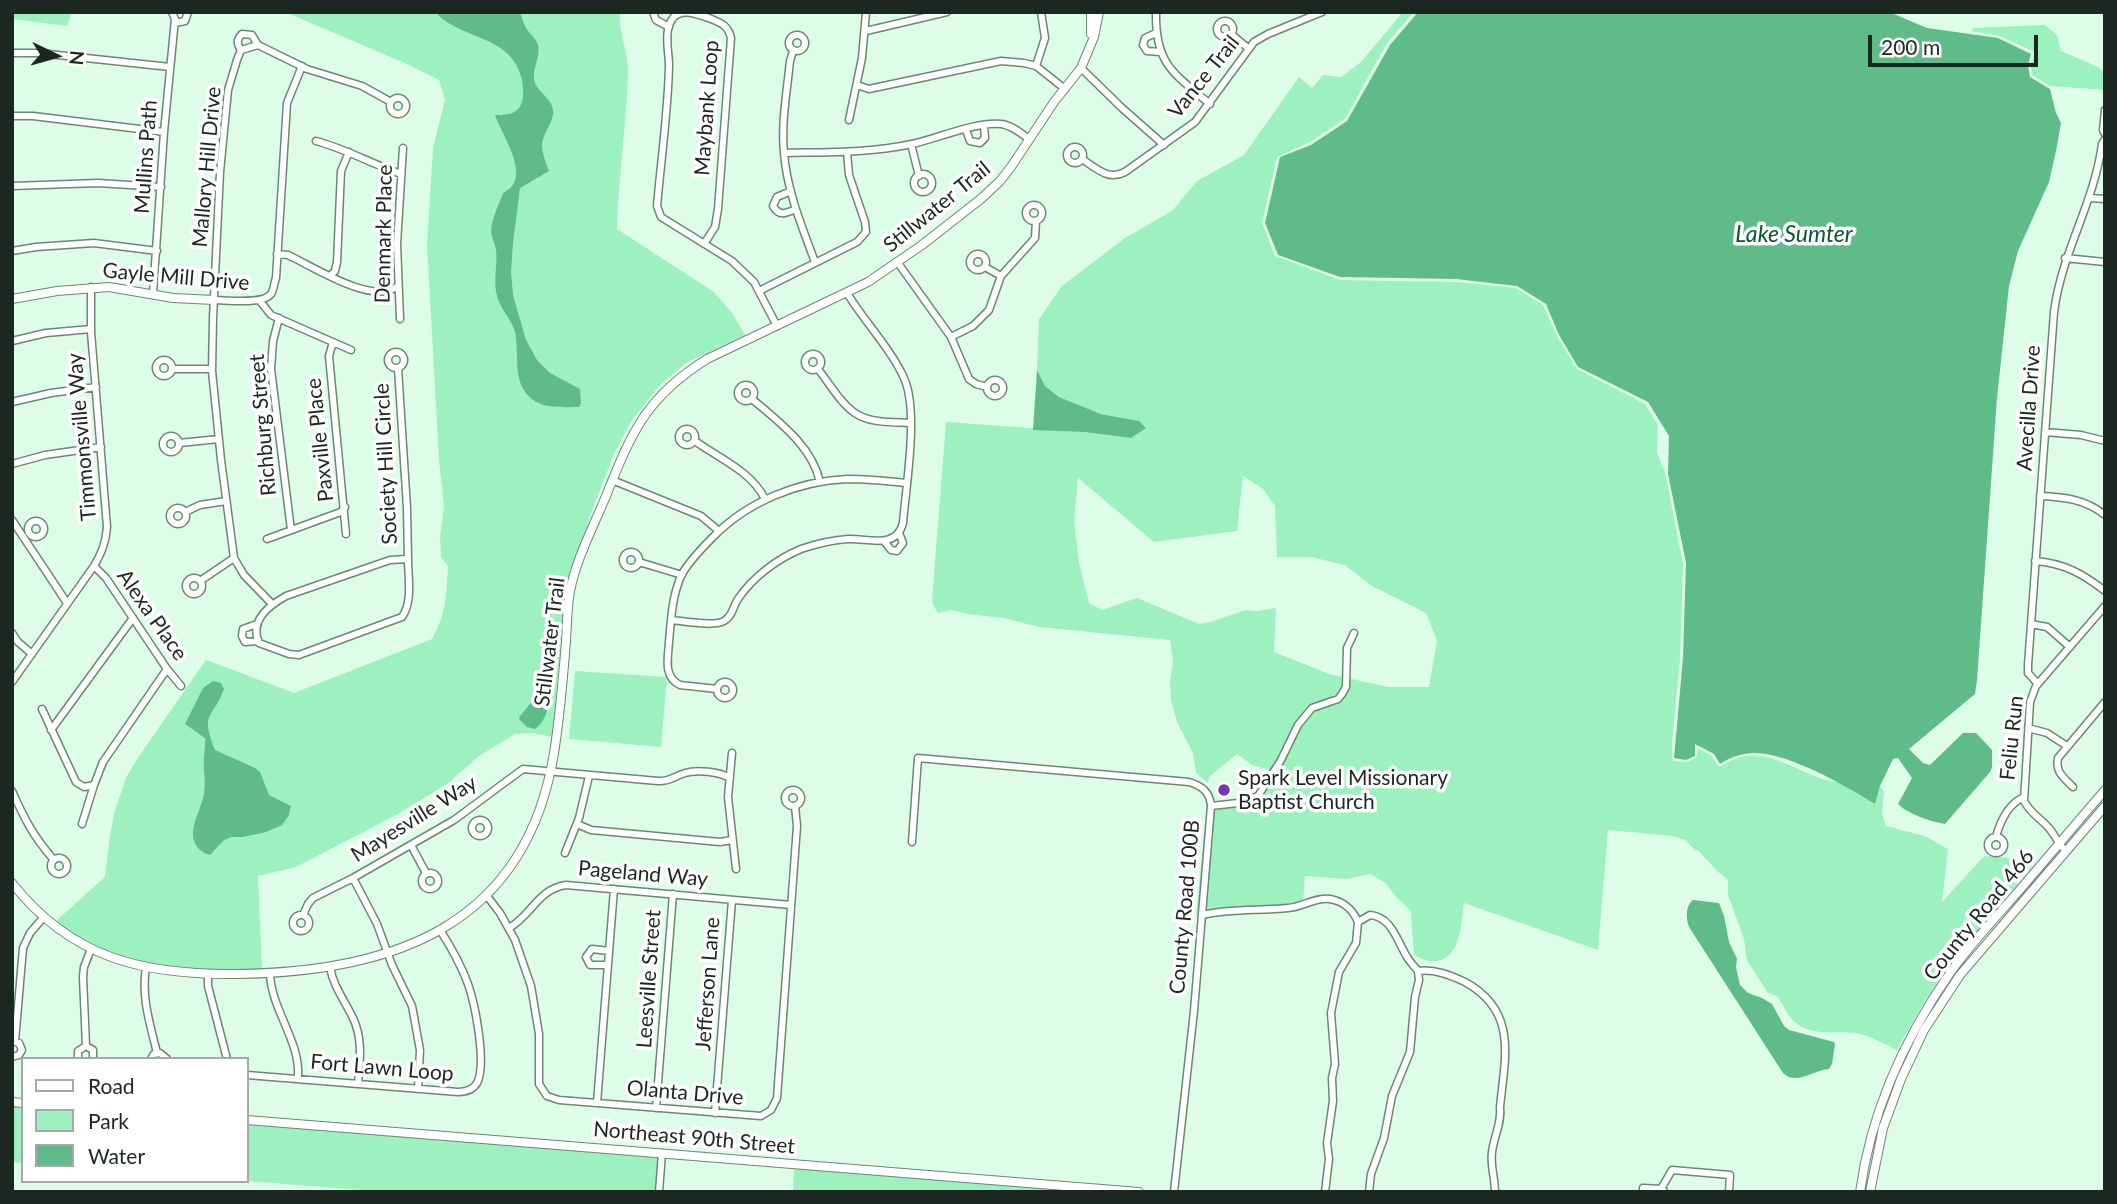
<!DOCTYPE html>
<style>
body{margin:0}
#map{position:relative;width:2117px;height:1204px;overflow:hidden;background:#ddfde8;font-family:Lato,sans-serif}
canvas{display:block}
.frame{position:absolute;inset:0;border:14px solid #1b2720;pointer-events:none}
.legend{position:absolute;left:21px;top:1057px;width:228px;height:126px;box-sizing:border-box;background:#fff;border:2px solid #a4a9a6;margin:0;padding:9px 12px;list-style:none;font-size:21px;color:#1b2720}
.legend li{display:flex;align-items:center;gap:14px;height:35px}
.legend b{width:35px;border:2px solid #a4a9a6}
.north{position:absolute;left:21px;top:21px;width:70px;height:70px;-webkit-text-stroke:5px #fff;paint-order:stroke;rotate:95deg;font-size:19px;font-weight:700;line-height:28px;text-align:center;color:#1b2720}
.north::after{content:'';display:block;margin:auto;width:24px;height:32px;background:#1b2720;clip-path:polygon(50% 0,100% 100%,50% 72%,0 100%)}
.scale{position:absolute;left:1868px;top:35px;width:170px;height:32px;box-sizing:border-box;border:4px solid #1b2720;border-top:0;padding-left:9px;font-size:21px;line-height:24px;white-space:nowrap;color:#1b2720;-webkit-text-stroke:5px #fff;paint-order:stroke}
</style>
<div id="map">
<canvas width="2117" height="1204"></canvas>
<div class="frame"></div>
<ul class="legend">
<li><b style="height:9px;background:#fff"></b>Road</li>
<li><b style="height:19px;background:#9df1bf"></b>Park</li>
<li><b style="height:19px;background:#5fbc88"></b>Water</li>
</ul>
<div class="north">N</div>
<div class="scale">200 m</div>
</div>
<script>
const ctx = document.querySelector('canvas').getContext('2d');
ctx.lineJoin = 'round';
function fillPath(path, color) {
  ctx.fillStyle = color;
  ctx.fill(path, 'evenodd');
}
function stroke(path, color, width, dash) {
  ctx.strokeStyle = color;
  ctx.lineWidth = width;
  ctx.lineCap = dash ? 'butt' : 'round';
  ctx.setLineDash(dash || []);
  ctx.stroke(path);
}
function label(font, color, halo, rows, align = 'center') {
  ctx.font = font + ' Lato,sans-serif';
  ctx.lineWidth = 7;
  ctx.setLineDash([]);
  ctx.textBaseline = 'middle';
  ctx.strokeStyle = halo;
  ctx.fillStyle = color;
  for (const [text, x, y, turn = 0] of rows) {
    ctx.save();
    ctx.translate(x, y);
    ctx.rotate((+turn || 0) * Math.PI / 180);
    ctx.textAlign = isNaN(turn) ? turn : align;
    if (halo) ctx.strokeText(text, 0, 0);
    ctx.fillText(text, 0, 0);
    ctx.restore();
  }
}
const green = new Path2D(`
 M12,12H72L67,26L12,19Z
 M285,12H620C618,30 628,51 628,71C627,124 618,177 617,229L714,292L732,313L745,335L686,363L660,385L632,420L614,454L590,516L564,608L552,737L533,733L515,734L479,756L447,784L396,815L296,867L258,876L262,969C184,970 121,970 56,921L105,877L110,835L115,810L126,778L137,759L206,660L294,693L432,639C447,612 446,595 448,566L441,557L440,538L444,506L439,460L427,245L433,148L445,100L439,80L407,64Z
 M1403,12H1414L1387,43L1345,119L1310,142L1277,157L1262,223L1275,256L1340,280L1456,282L1516,288L1543,305L1557,336L1577,369L1645,404L1658,425L1657,453L1665,472L1683,564L1680,659L1672,743V758L1674,761L1687,762L1696,758L1698,748L1712,756L1717,765L1721,766C1760,741 1789,768 1825,780C1830,781 1836,781 1841,783C1853,789 1864,797 1875,803L1880,786L1884,792L1882,813L1886,826L1925,836L1948,849L1942,902L1984,856L2037,860L1945,971L1923,1004L1897,1050C1884,1044 1871,1036 1856,1033C1837,1030 1813,1037 1796,1023C1787,1016 1784,1005 1777,996L1768,993L1747,960L1744,939L1728,895V880L1717,871L1697,849L1696,851L1685,840L1673,836L1608,830L1598,950L1464,903C1461,924 1461,964 1430,961C1425,961 1419,957 1414,955L1411,911L1397,898L1386,883L1370,874L1347,879L1305,876L1303,902L1196,915L1207,806L1258,800L1278,778L1270,770L1252,765L1237,754L1209,777L1208,783L1196,773L1193,753L1177,722L1171,700L1170,682L1173,662L1170,640L1039,627L1003,618L968,614L951,610L938,613L933,605L932,600L946,422L1084,432L1131,438L1139,421L1101,414L1059,397L1045,386L1037,370L1039,319L1062,286L1125,238L1172,211L1197,181L1244,155L1299,77L1312,88L1323,75L1341,77L1361,62ZM1243,476L1263,489L1275,506L1277,557H1311L1345,565L1372,586L1426,613L1437,640L1429,687H1388L1329,674L1274,652L1276,608L1257,611L1246,610L1211,622L1199,624L1137,598L1102,610L1089,603L1079,562L1074,521L1078,478L1154,542L1237,531Z
 M2045,25L2057,35L2061,51L2098,67L2105,73V90L2050,86L2032,75L2031,65L2034,54L2033,51L1999,36L1972,31L1973,28Z
 M575,671L667,677L661,747L569,739Z
 M12,1105H23V1163L12,1162Z
 M247,1123L662,1156L659,1192H384L247,1181Z
 M794,1166L1105,1192H793Z`);
const water = new Path2D(`
 M435,12H520C522,17 523,23 526,28C530,34 536,38 538,45C541,58 531,69 535,83C539,93 550,97 553,109C555,121 543,132 542,145C542,154 546,162 549,171L520,188L513,243L511,272L513,295L526,340L537,360L550,373L580,389L581,403L579,407C565,407 544,409 532,399C511,383 520,354 515,332C512,320 502,311 498,299C492,283 498,266 496,250C495,244 491,235 491,230C492,218 499,204 503,193C534,179 502,136 495,115C506,115 518,115 522,102C524,95 523,87 522,80C512,34 462,41 435,12Z
 M1418,12H1889L1927,28L1998,38L2031,54L2028,65L2030,77L2050,89L2056,113L2061,123L2056,151L2049,182L2018,251L2009,286L1997,398L1977,680L1975,694L1909,749L1923,763L1930,765L1963,733H1976L1992,750V767L1990,772L1945,824C1930,821 1909,815 1898,804L1912,778L1898,758L1893,759L1880,786L1875,804C1846,786 1789,753 1755,753C1742,753 1731,757 1720,764L1714,754L1695,744V756L1686,760L1674,758L1683,658L1686,563L1668,474L1669,436L1648,402L1578,367L1559,335L1546,304L1517,286L1456,279L1340,277L1278,255L1265,223L1280,157L1311,145L1347,121L1390,45Z
 M1037,370L1045,386L1059,397L1101,414L1139,421L1146,428L1131,438L1084,432L1033,430Z
 M213,681L221,683L224,689C212,721 200,711 215,750L255,768L260,772L269,795L291,806L289,815L282,825L266,832L243,837H232L224,840L210,855C201,853 194,846 193,836C192,824 200,810 203,798C207,784 203,773 204,760C204,752 206,745 205,738L185,724L203,688Z
 M543,683L547,685C551,700 548,720 535,729L527,727L519,719L520,716L530,704L538,686Z
 M1693,900L1719,903L1724,916L1729,942L1737,959L1736,967L1740,985L1748,993L1762,998L1772,1004L1784,1026L1789,1030L1834,1042L1835,1044L1832,1064L1829,1069C1813,1070 1796,1086 1783,1073L1689,927C1686,919 1685,906 1693,900Z`);
const street = new Path2D(`
 M653,12L656,20L669,27
 M1156,12C1155,64 1173,73 1210,104
 M1217 29a8 8 0 1 1 16 0a8 8 0 1 1-16 0Z
 M175,23L185,21L188,12
 M866,31L947,12
 M1156,33L1145,38L1143,45L1147,51L1160,52
 M1231,34L1248,48
 M789 43a8 8 0 1 1 16 0a8 8 0 1 1-16 0Z
 M241,50C237,44 236,40 242,34L252,35L258,45
 M793,51L790,61C787,91 781,123 784,153C787,191 802,227 815,262
 M12,53H39L170,67
 M1036,66L1045,38L1041,12
 M1081,68L1122,108L1164,145
 M857,85L869,89L1001,61L1024,63L1036,66L1065,89
 M390 106a8 8 0 1 1 16 0a8 8 0 1 1-16 0Z
 M2105,110L2103,130L2105,134
 M12,116H33L164,132
 M849,120L862,58L866,12
 M966,130L970,141L980,143L985,138L984,126
 M316,141C346,149 372,164 401,174
 M911,144L919,176
 M1067 155a8 8 0 1 1 16 0a8 8 0 1 1-16 0Z
 M784,153C826,152 870,153 912,144C936,139 977,121 1001,124C1011,125 1021,133 1029,139
 M1082,159C1096,168 1108,181 1125,172L1195,122L1254,42L1268,34L1322,12
 M914 183a9 9 0 1 1 18 0a9 9 0 1 1-18 0Z
 M12,186L98,183L161,187
 M791,191L777,197L773,206C779,217 787,213 796,209
 M2090,198L2105,199
 M1026 213a8 8 0 1 1 16 0a8 8 0 1 1-16 0Z
 M704,244L715,227L718,209L731,38C728,25 721,23 709,18C698,15 682,7 673,18C663,31 669,51 669,66C668,112 661,160 657,206L661,217L732,261L754,282L777,326
 M12,251L36,247L94,243L157,251
 M970 262a8 8 0 1 1 16 0a8 8 0 1 1-16 0Z
 M277,254L288,255C314,267 373,306 398,286
 M2065,258L2105,262
 M898,263L951,337L969,379L976,384L987,387
 M985,267L1001,276
 M331,275L335,271L337,262L341,171L349,152
 M759,291L857,242L866,232L865,222L849,175L847,152
 M153,294L164,132L175,19L172,12
 M214,300C226,300 263,305 271,294C274,290 274,283 276,278L287,103L302,66
 M260,301L271,315L351,350
 M279,318L273,341L271,369L291,530
 M400,319L397,244L403,148
 M951,337L973,326L989,310L1001,276L1035,238L1036,221
 M12,341L46,333L91,329
 M333,342L329,356L346,534
 M388 360a8 8 0 1 1 16 0a8 8 0 1 1-16 0Z
 M805 362a8 8 0 1 1 16 0a8 8 0 1 1-16 0Z
 M156 368a8 8 0 1 1 16 0a8 8 0 1 1-16 0Z
 M398,368L407,508L408,559L390,560L286,596C268,606 249,621 259,643L289,654L299,655L402,617C413,602 408,577 408,559
 M173,369H212
 M818,369C830,384 843,408 860,416C874,423 896,422 911,423
 M987 388a8 8 0 1 1 16 0a8 8 0 1 1-16 0Z
 M738 393a8 8 0 1 1 16 0a8 8 0 1 1-16 0Z
 M752,399C779,422 812,446 820,482
 M12,402L51,393L96,387
 M679 437a8 8 0 1 1 16 0a8 8 0 1 1-16 0Z
 M2045,432L2081,435L2105,441
 M163 444a8 8 0 1 1 16 0a8 8 0 1 1-16 0Z
 M695,441C720,459 751,471 765,499
 M179,443L219,439
 M12,464L45,455L101,447
 M612,480L701,516L719,531
 M2040,496C2064,497 2085,499 2105,515
 M170 516a8 8 0 1 1 16 0a8 8 0 1 1-16 0Z
 M185,512L200,505L226,501
 M12,520L67,603
 M28 529a8 8 0 1 1 16 0a8 8 0 1 1-16 0Z
 M267,539L338,513L343,511L345,507
 M884,541L891,550L897,551L903,543L899,533
 M623 560a8 8 0 1 1 16 0a8 8 0 1 1-16 0Z
 M2035,561C2064,563 2083,574 2105,591
 M639,562L682,575
 M94,566L106,578L167,669L181,686
 M186 586a8 8 0 1 1 16 0a8 8 0 1 1-16 0Z
 M200,581L234,558
 M272,604L244,575L234,558L221,460L212,371L213,318L220,172L228,90L237,60L241,50L258,45L307,69L362,86L391,102
 M671,620C684,621 714,627 724,621C733,616 733,606 738,599C753,577 777,559 801,549C816,544 832,540 848,539C868,538 896,550 903,523C906,485 919,411 904,378C891,349 864,321 847,293
 M257,624L243,629L242,636L245,642L258,641
 M2031,624L2047,627L2070,647
 M12,633L18,642L32,654
 M717 690a8 8 0 1 1 16 0a8 8 0 1 1-16 0Z
 M12,682L94,566C102,552 106,542 107,527L91,332V287
 M2038,684L2028,673V665L2054,312C2062,251 2094,204 2102,144L2105,139
 M717,689L680,685C663,677 668,658 669,642C671,619 672,595 682,574C690,560 702,548 713,537C747,502 798,481 847,479C867,479 887,481 906,483
 M42,709L76,782L84,787L94,785
 M2028,728L2047,733L2067,746
 M51,730L133,618
 M732,753L728,797L736,869
 M2073,787C2064,778 2055,772 2058,758L2105,702
 M785 798a8 8 0 1 1 16 0a8 8 0 1 1-16 0Z
 M12,791C25,820 33,836 54,860
 M1211,806L1238,803L1258,796L1281,760L1298,725L1312,708L1338,699L1342,694L1346,687L1347,648L1354,633
 M472 828a8 8 0 1 1 16 0a8 8 0 1 1-16 0Z
 M82,824L94,785L103,762L167,669
 M577,824L591,830L720,842L732,840
 M1996,837C2000,822 2008,804 2024,797
 M1988 845a8 8 0 1 1 16 0a8 8 0 1 1-16 0Z
 M912,842L918,758L1189,782C1202,786 1210,792 1211,806L1194,1011L1174,1192
 M411,845L426,873
 M2066,851C2059,845 2057,839 2052,832C2044,820 2032,816 2024,801L2030,702L2036,686L2105,606
 M565,853L579,818L589,776
 M51 866a8 8 0 1 1 16 0a8 8 0 1 1-16 0Z
 M422 881a8 8 0 1 1 16 0a8 8 0 1 1-16 0Z
 M353,878L377,924L392,965L412,1006L420,1050L418,1089
 M487,896L500,913L515,940L531,986L539,1034V1084L547,1096L559,1100L761,1116L771,1110L777,1098L797,826L795,806
 M293 923a8 8 0 1 1 16 0a8 8 0 1 1-16 0Z
 M303,915L308,904L313,898L353,878L454,820L523,769L658,781C669,782 675,776 685,773C697,769 720,772 730,778
 M1202,915C1230,908 1260,911 1288,908C1302,907 1316,897 1330,899C1343,901 1353,910 1358,922L1370,915C1392,917 1397,941 1407,957C1410,962 1414,966 1418,971C1435,969 1450,975 1465,982C1518,1011 1505,1057 1500,1107C1502,1123 1494,1136 1492,1152C1490,1165 1495,1178 1495,1192
 M509,928C531,916 538,889 566,885L791,905
 M608,965H590L586,957L592,949L609,951
 M146,967C141,997 150,1024 157,1053
 M330,967C333,986 345,1001 353,1018C363,1039 360,1061 358,1084
 M270,973C271,1010 301,1041 298,1078
 M208,974V986L227,1059
 M12,1041L19,1043L22,1050L19,1055L12,1057
 M15,1041L23,948L30,933L43,918
 M86,1046L83,977L84,967L91,949
 M78,1059V1051L86,1046L93,1050V1059
 M151,1059L154,1054L160,1053L167,1059
 M247,1075L458,1092C466,1092 473,1090 477,1083C487,1064 475,1004 468,984C461,965 451,947 440,930
 M597,1103L614,889
 M656,1108L673,894
 M715,1113L732,900
 M1661,1189L1672,1170L1730,1175L1729,1192
 M659,1192L662,1153
 M1325,1192L1329,1159L1327,1143L1333,1101L1332,1078L1335,1064L1331,1013L1339,972L1356,943L1358,922
 M1369,1192L1371,1174L1384,1138L1392,1096L1410,1052L1415,997L1419,980L1418,971
 M1643,1192V1188L1661,1189L1664,1191`);
const secondary = new Path2D(`
 M1091,12V34
 M12,299L57,291L109,287L173,298L214,300
 M12,883C72,959 144,975 237,974C394,972 526,926 554,753C560,716 563,679 566,641C567,625 567,608 570,591C577,556 595,524 608,491C633,429 648,396 707,359L868,282L922,245L982,198L1000,181L1011,167L1054,102L1081,68L1094,37L1099,12
 M12,1102L23,1103
 M247,1120L1139,1192
 M1860,1192C1871,1111 1904,1039 1950,973C1973,940 2003,910 2029,879C2054,850 2079,820 2105,790
 M1870,1192L1883,1128L1901,1079L1924,1030L1960,975L2105,806`);
const markers = [
 [1224,790,7,"#7836aa"]
];
const streetNames = [
 ["Vance Trail",1204,77,-51],
 ["Maybank Loop",707,108,-86],
 ["Mullins Path",146,157,-86],
 ["Mallory Hill Drive",207,167,-85],
 ["Stillwater Trail",937,207,-39],
 ["Denmark Place",384,234,-89],
 ["Gayle Mill Drive",176,277,5],
 ["Avecilla Drive",2029,408,-86],
 ["Richburg Street",263,425,-95],
 ["Timmonsville Way",82,437,-95],
 ["Paxville Place",320,440,-96],
 ["Society Hill Circle",386,464,-93],
 ["Alexa Place",152,615,55],
 ["Stillwater Trail",550,642,-83],
 ["Feliu Run",2012,738,-84],
 ["Mayesville Way",414,819,-32],
 ["Pageland Way",643,874,5],
 ["County Road 100B",1185,907,-85],
 ["County Road 466",1979,915,-51],
 ["Leesville Street",649,979,-86],
 ["Jefferson Lane",708,984,-86],
 ["Fort Lawn Loop",382,1068,5],
 ["Olanta Drive",685,1093,5],
 ["Northeast 90th Street",694,1138,5]
];
const poiNames = [
 ["Spark Level Missionary",1238,778],
 ["Baptist Church",1238,802]
];
const waterNames = [
 ["Lake Sumter",1794,235]
];
fillPath(green, '#9df1bf');
fillPath(water, '#5fbc88');
stroke(street, '#6b8775', 9);
stroke(secondary, '#6b8775', 10);
stroke(street, '#fff', 6);
stroke(secondary, '#fff', 8);
for (const [x, y, r, color] of markers) {
  const dot = new Path2D();
  dot.arc(x, y, r, 0, 2 * Math.PI);
  ctx.fillStyle = color;
  ctx.fill(dot);
  stroke(dot, '#fff', 2.5);
}
label('21px', '#1b2720', '#fff', streetNames);
label('21px', '#1b2720', '#fff', poiNames, 'left');
label('italic 23px', '#0c5533', '#fff', waterNames);
</script>
